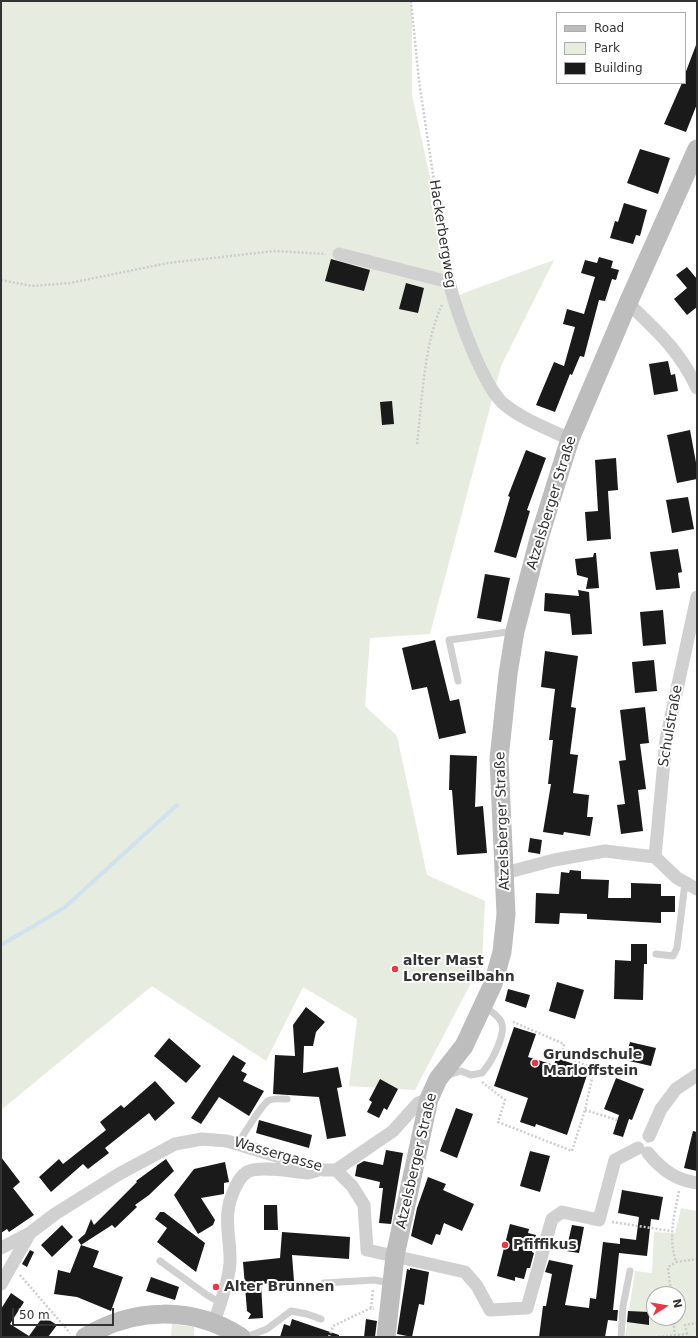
<!DOCTYPE html>
<meta charset="utf-8">
<style>
body{margin:0}
#map{position:relative;width:698px;height:1338px;overflow:hidden;background:#fff;font-family:"DejaVu Sans",sans-serif}
canvas{display:block}
.frame{position:absolute;inset:0;border:2px solid #333;pointer-events:none}
.legend{position:absolute;left:556px;top:12px;width:130px;height:72px;box-sizing:border-box;background:#fff;border:1px solid #adadad;margin:0;padding:5px 7px;list-style:none;font-size:12px;color:#333}
.legend li{display:flex;align-items:center;gap:8px;height:20px}
.legend b{width:20px;border:1px solid #adadad}
.north{position:absolute;left:646px;top:1286px;width:40px;height:40px;box-sizing:border-box;background:#fff;border:1px solid #adadad;border-radius:50%;rotate:78deg;font-size:11px;font-weight:700;line-height:16px;text-align:center;color:#333}
.north::after{content:'';display:block;margin:auto;width:14px;height:18px;background:#e63946;clip-path:polygon(50% 0,100% 100%,50% 72%,0 100%)}
.scale{position:absolute;left:12px;top:1308px;width:102px;height:18px;box-sizing:border-box;border:2px solid #333;border-top:0;padding-left:5px;font-size:12px;line-height:14px;white-space:nowrap;color:#333;-webkit-text-stroke:3px #fff;paint-order:stroke}
</style>
<div id="map">
<canvas width="698" height="1338"></canvas>
<div class="frame"></div>
<ul class="legend">
<li><b style="height:5px;background:#bdbdbd"></b>Road</li>
<li><b style="height:11px;background:#e6ecdf"></b>Park</li>
<li><b style="height:11px;background:#1a1a1a"></b>Building</li>
</ul>
<div class="north">N</div>
<div class="scale">50 m</div>
</div>
<script>
const ctx = document.querySelector('canvas').getContext('2d');
ctx.lineJoin = 'round';
function fillPath(path, color) {
  ctx.fillStyle = color;
  ctx.fill(path, 'evenodd');
}
function stroke(path, color, width, dash) {
  ctx.strokeStyle = color;
  ctx.lineWidth = width;
  ctx.lineCap = dash ? 'butt' : 'round';
  ctx.setLineDash(dash || []);
  ctx.stroke(path);
}
function label(font, color, halo, rows, align = 'center') {
  ctx.font = font + ' "DejaVu Sans",sans-serif';
  ctx.lineWidth = 4;
  ctx.setLineDash([]);
  ctx.textBaseline = 'middle';
  ctx.strokeStyle = halo;
  ctx.fillStyle = color;
  for (const [text, x, y, turn = 0] of rows) {
    ctx.save();
    ctx.translate(x, y);
    ctx.rotate((+turn || 0) * Math.PI / 180);
    ctx.textAlign = isNaN(turn) ? turn : align;
    if (halo) ctx.strokeText(text, 0, 0);
    ctx.fillText(text, 0, 0);
    ctx.restore();
  }
}
const green = new Path2D(`
 M1,1H412V95L456,296L554,260L501,366L430,634L370,638L365,706L397,736L427,875L485,901L482,962L415,1090L349,1086L357,1019L303,987L266,1061L152,986L1,1110Z
 M681,1208L697,1211V1337H625L635,1271L652,1273L654,1232L675,1233ZM654,1294H678V1318H654Z
 M172,1324L194,1327V1337H171Z`);
const stream = new Path2D(`
 M1,945L64,908L177,805`);
const building = new Path2D(`
 M696,45L697,104L686,132L664,124L682,83H685V74Z
 M640,149L670,158L658,194L627,183Z
 M624,203L647,210L640,236L636,235L633,244L610,238L615,221L618,222Z
 M599,257L613,261L611,268L619,270L616,280L612,279L605,301L599,300L584,357L580,356L572,375L570,374L555,412L536,405L554,362L564,366L575,327L563,324L567,309L584,314L595,277L581,273L585,260L597,263Z
 M331,259L370,270L364,291L325,281Z
 M687,267L697,279V307L687,315L674,299L687,288L676,275Z
 M406,283L424,288L418,313L399,309Z
 M668,361L671,375L675,374L678,391L654,395L649,364Z
 M392,401L394,424L382,425L380,402Z
 M690,430L697,468V479L677,483L667,435Z
 M526,450L546,458L527,510L530,511L516,558L494,552L510,497L508,496Z
 M616,458L618,490L608,491L611,539L587,541L585,512L598,511L595,460Z
 M688,497L694,529L672,533L666,500Z
 M678,549L682,572L678,573L680,588L656,590L650,552Z
 M594,553H596L599,588L586,589L588,578L577,575L575,559L593,557Z
 M485,574L510,578L501,622L477,618Z
 M578,590L589,592L592,634L572,635L570,614L544,611L545,593L579,596Z
 M663,610L666,644L643,646L640,612Z
 M435,640L450,701L459,699L466,733L439,739L427,687L412,690L402,648Z
 M545,651L578,656L571,707L576,708L570,754L578,755L573,793L589,795L587,817H593L590,836L564,832L563,835L543,832L551,784H548L553,740H549L555,689L541,687Z
 M654,660L657,691L635,693L632,662Z
 M645,707L649,743L640,744L646,789L638,790L643,831L621,834L617,805L625,804L619,761L626,760L620,710Z
 M450,755L477,756L475,807L483,806L487,853L457,855L452,790H449Z
 M530,838L542,840L540,854L528,852Z
 M570,870L581,871V879L609,880L608,898H631V883L661,884V896H675V912H661V923L587,919V914L560,913L559,924L535,923L536,893L559,894L561,872L569,873Z
 M631,944H647V964H644L643,1000L614,999L615,960L631,961Z
 M557,982L584,990L575,1019L549,1011Z
 M508,989L530,995L526,1008L505,1001Z
 M306,1007L325,1022L316,1032L313,1046H304L303,1073L338,1067L342,1087L337,1088L346,1136L327,1139L319,1097L273,1094L275,1055L295,1056L293,1025Z
 M514,1027L536,1034L528,1057L554,1065L556,1058L589,1069L567,1135L536,1124L535,1127L520,1122L528,1098L494,1086Z
 M169,1038L201,1066L186,1083L154,1056Z
 M630,1042L656,1048L651,1066L625,1060Z
 M233,1055L246,1063L241,1071L247,1074L243,1081L264,1091L249,1116L219,1097L201,1124L191,1118Z
 M616,1078L644,1089L632,1120L629,1119L623,1137L613,1134L619,1115L604,1109Z
 M380,1079L398,1089L387,1110L384,1108L379,1118L367,1112L372,1102L369,1100Z
 M155,1081L175,1103L155,1121L149,1113L105,1148L109,1153L88,1169L83,1164L51,1192L39,1177L59,1159L63,1164L106,1130L100,1122L121,1105L124,1108Z
 M456,1108L473,1114L457,1158L440,1151Z
 M259,1120L312,1135L309,1148L256,1133Z
 M693,1131L697,1132V1171L684,1168Z
 M386,1150L403,1153L391,1224L379,1223L383,1188H379L380,1182L355,1176L357,1165L364,1161L383,1165Z
 M530,1151L550,1156L540,1192L520,1186Z
 M1,1157L20,1182L13,1188L34,1215L9,1232L7,1229L1,1233Z
 M166,1159L174,1171L149,1195L135,1205L137,1207L115,1228L112,1225L81,1245L78,1240L85,1234L91,1219L94,1225L137,1182L136,1181Z
 M225,1162L229,1182L224,1183V1194L201,1198L215,1220L213,1225L198,1234L174,1195L194,1169Z
 M428,1177L446,1184L443,1190L474,1204L462,1231L444,1223L440,1235L436,1234L432,1245L411,1236L417,1208Z
 M622,1190L663,1197L659,1220L651,1219L647,1256L619,1253L613,1310H618L617,1321L608,1320L605,1337H539L543,1306H546L552,1274L545,1272L549,1260L573,1265L565,1305L589,1308L590,1298L596,1299L603,1242L620,1244V1238L636,1240L639,1217L618,1213Z
 M264,1205H277L278,1230H264Z
 M160,1212H164L205,1243L196,1272L157,1242L167,1228L155,1219Z
 M510,1224L529,1229L528,1233L536,1235L532,1252L534,1253L530,1268H527L524,1279L515,1277V1281L497,1276Z
 M62,1225L73,1237L52,1257L41,1245Z
 M572,1225L584,1227L579,1253L566,1251Z
 M282,1232L350,1237L349,1259L292,1255L294,1281L261,1284L263,1318L248,1319L251,1314L247,1311L243,1262L280,1258Z
 M81,1245L99,1251L93,1267L123,1277L111,1311L77,1297L54,1294L58,1270L70,1273Z
 M30,1250L34,1252L27,1267L22,1264Z
 M410,1268L429,1272L424,1305L419,1304L412,1337L397,1334L407,1269L410,1270Z
 M151,1277L179,1287L175,1300L146,1291Z
 M11,1293L24,1302L10,1324L29,1336L42,1318H46L57,1325L48,1337H1V1309Z
 M628,1311L649,1312V1325L627,1322Z
 M292,1319L339,1335V1337H280L284,1324L290,1326Z
 M366,1319L377,1321L375,1337H364Z`);
const path = new Path2D(`
 M411,1L419,81L447,268
 M1,280L32,286L70,283L168,263L275,251L326,254
 M417,444C422,402 424,342 442,305
 M482,1082L505,1100L498,1122L572,1151L585,1110L594,1069L562,1054L564,1044L511,1021
 M585,1110L617,1120
 M679,1191C674,1217 668,1236 676,1262L697,1259
 M612,1222L671,1231
 M20,1275L70,1333
 M671,1294L668,1267L676,1262
 M371,1308L373,1289
 M673,1318L675,1337
 M687,1334L685,1325L697,1323
 M329,1337L333,1326L371,1308L374,1309
 M658,1337L687,1334L688,1337`);
const lane = new Path2D(`
 M458,681L449,640L515,631
 M656,954L673,956L677,948L685,883
 M445,1076L461,1071L471,1075L482,1073C489,1065 494,1056 498,1046C507,1024 503,1018 483,1006
 M239,1143C242,1136 262,1105 268,1101C272,1098 281,1099 287,1099
 M160,1261L207,1295L219,1302
 M324,1283L374,1280L391,1283
 M246,1337L267,1329L291,1311L307,1314L321,1319
 M621,1337L623,1306L630,1271`);
const street = new Path2D(`
 M339,254L449,282C456,310 483,388 505,405C524,420 548,429 570,439
 M628,303C658,332 679,350 697,388
 M655,857L666,740L697,597
 M505,873L554,860L605,851L655,857L677,878L697,889
 M649,1136L661,1109L676,1089L697,1075
 M648,1153C662,1170 676,1180 697,1183
 M336,1170L393,1131L418,1103L429,1099
 M1,1248L30,1233L55,1214L119,1174L175,1144L202,1139L227,1141L323,1170H336L352,1186L364,1205L367,1250L465,1272L477,1286L490,1310L527,1308L552,1219L562,1212L599,1220L615,1160L638,1148
 M1,1284L30,1233
 M214,1322C220,1305 229,1281 230,1263C231,1235 221,1217 235,1188C238,1181 241,1176 247,1172C260,1165 293,1172 308,1173L316,1171`);
const secondary = new Path2D(`
 M85,1337C134,1307 193,1306 241,1337
 M386,1337L395,1256L429,1099L438,1079L464,1046L493,984L502,952L506,914L499,759L508,674L515,631L540,535L570,439L628,303L697,149`);
const markers = [
 [395,969,4,"#e63946"],
 [535,1063,4,"#e63946"],
 [505,1245,4,"#e63946"],
 [216,1287,4,"#e63946"]
];
const streetNames = [
 ["Hackerbergweg",442,234,81],
 ["Atzelsberger Straße",552,503,-73],
 ["Schulstraße",671,726,-80],
 ["Atzelsberger Straße",503,821,-92],
 ["Wassergasse",278,1155,16],
 ["Atzelsberger Straße",417,1161,-77]
];
const poiNames = [
 ["alter Mast",403,961],
 ["Lorenseilbahn",403,977],
 ["Grundschule",543,1055],
 ["Marloffstein",543,1071],
 ["Pfiffikus",513,1245],
 ["Alter Brunnen",224,1287]
];
fillPath(green, '#e6ecdf');
stroke(stream, '#cfe2ee', 4);
fillPath(building, '#1a1a1a');
stroke(path, '#cdcdcd', 2.5, [2, 2]);
stroke(lane, '#d0d0d0', 7);
stroke(street, '#d0d0d0', 13);
stroke(secondary, '#bdbdbd', 19);
for (const [x, y, r, color] of markers) {
  const dot = new Path2D();
  dot.arc(x, y, r, 0, 2 * Math.PI);
  ctx.fillStyle = color;
  ctx.fill(dot);
  stroke(dot, '#fff', 1.5);
}
label('14px', '#333', '#fff', streetNames);
label('bold 14px', '#333', '#fff', poiNames, 'left');
</script>
